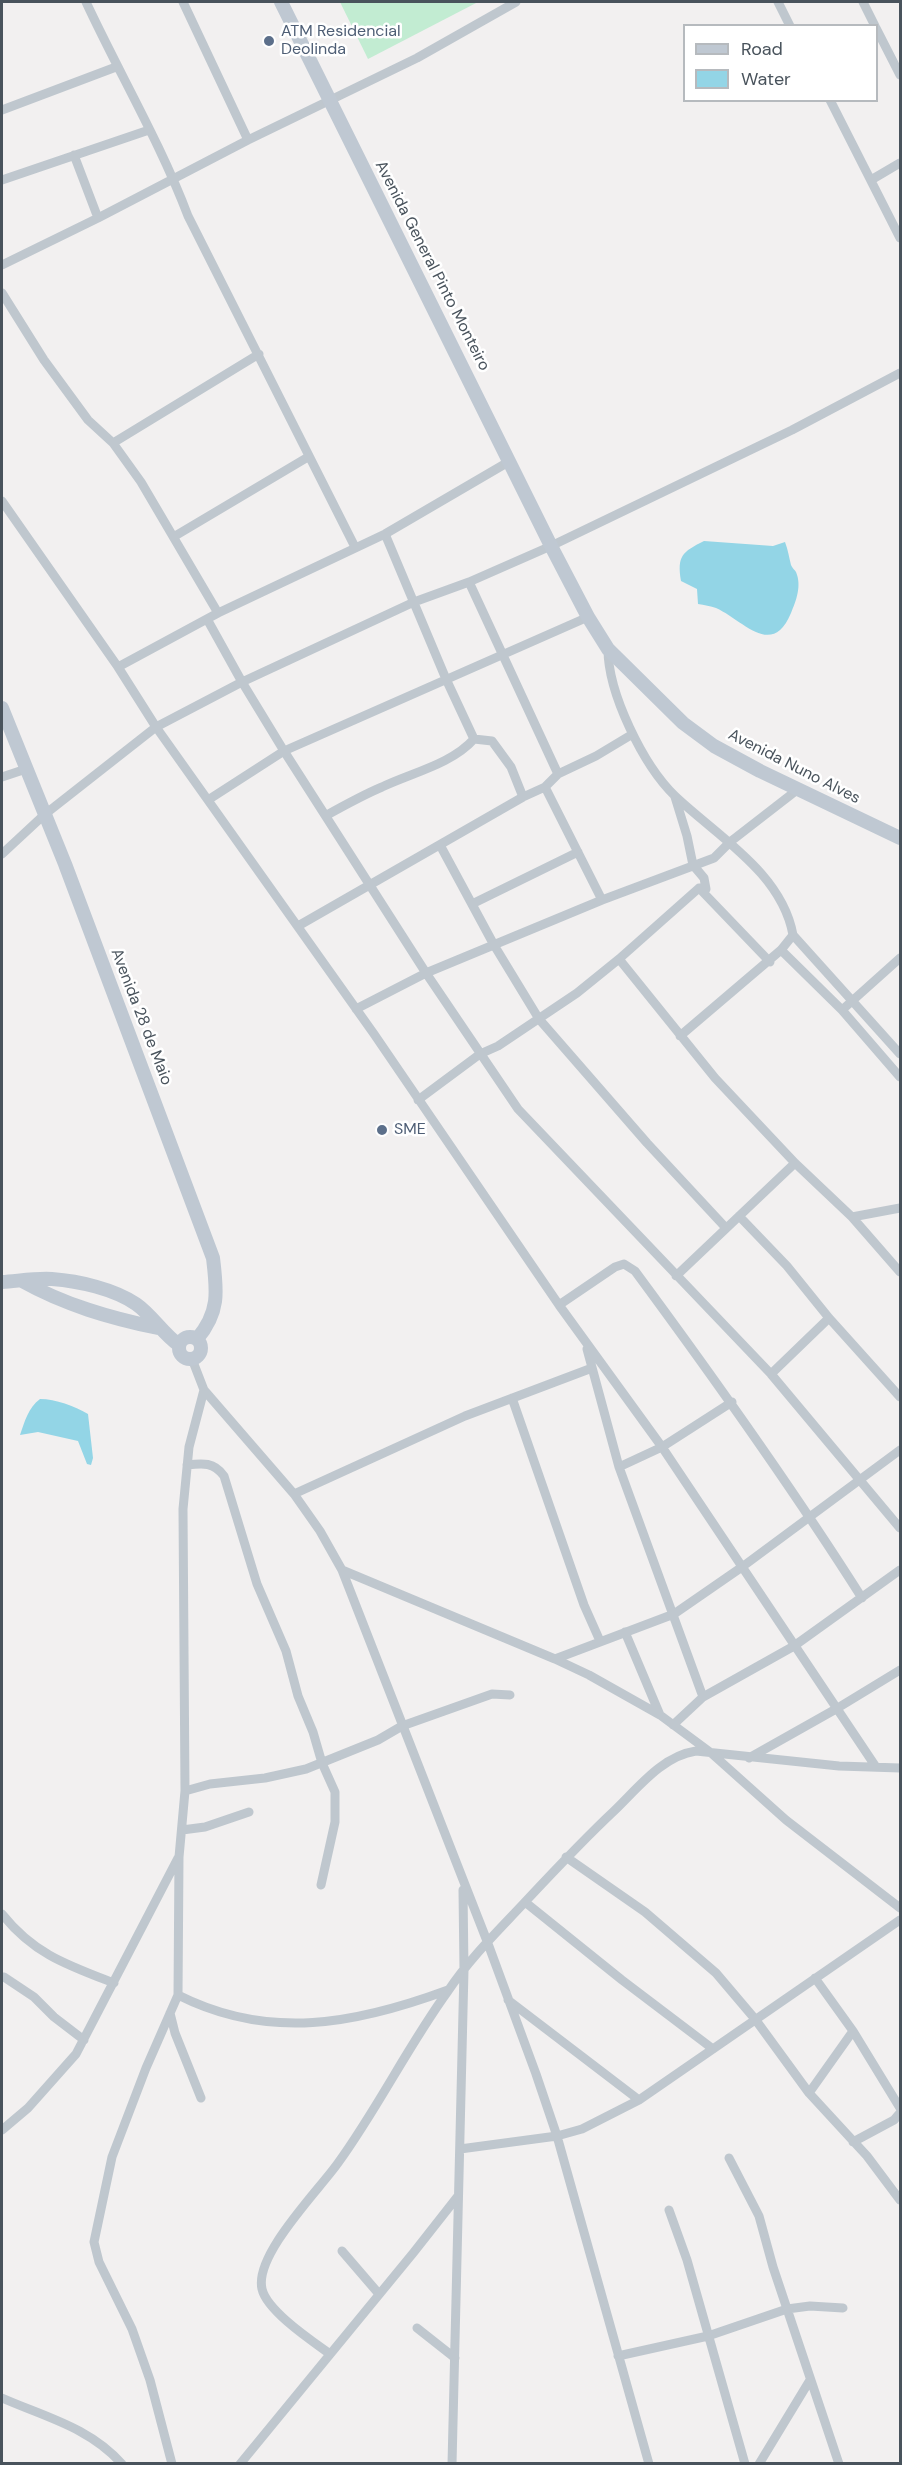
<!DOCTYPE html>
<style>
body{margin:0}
#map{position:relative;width:902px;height:2465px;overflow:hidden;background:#f2f0f0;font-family:"DM Sans",sans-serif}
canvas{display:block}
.frame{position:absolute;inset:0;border:3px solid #49535c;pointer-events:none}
.legend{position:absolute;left:683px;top:24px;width:195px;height:78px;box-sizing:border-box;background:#fff;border:2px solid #b6babe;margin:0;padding:8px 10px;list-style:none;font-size:18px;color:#49535c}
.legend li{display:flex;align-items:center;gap:12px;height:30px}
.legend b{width:30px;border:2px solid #b6babe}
</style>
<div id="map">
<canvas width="902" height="2465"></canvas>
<div class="frame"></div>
<ul class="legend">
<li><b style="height:8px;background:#bfc8d2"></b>Road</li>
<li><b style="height:16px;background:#93d5e6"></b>Water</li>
</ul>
</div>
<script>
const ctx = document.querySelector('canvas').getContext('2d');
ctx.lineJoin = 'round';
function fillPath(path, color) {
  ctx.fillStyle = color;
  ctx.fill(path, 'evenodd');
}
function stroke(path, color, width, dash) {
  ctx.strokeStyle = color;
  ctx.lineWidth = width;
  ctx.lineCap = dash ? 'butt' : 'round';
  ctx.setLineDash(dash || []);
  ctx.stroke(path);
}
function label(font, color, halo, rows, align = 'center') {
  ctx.font = font + ' "DM Sans",sans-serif';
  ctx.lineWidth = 5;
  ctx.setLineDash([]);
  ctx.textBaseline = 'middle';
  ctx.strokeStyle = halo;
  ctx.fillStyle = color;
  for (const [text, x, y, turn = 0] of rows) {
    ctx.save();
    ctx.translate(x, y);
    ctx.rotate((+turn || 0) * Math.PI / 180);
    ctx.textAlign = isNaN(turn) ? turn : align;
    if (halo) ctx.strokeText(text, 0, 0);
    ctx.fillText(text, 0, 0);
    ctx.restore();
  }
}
const green = new Path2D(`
 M340,2H478L368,59Z`);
const water = new Path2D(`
 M704,541L773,546L785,542C788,550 789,557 791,565C792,568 795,570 796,572C802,586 796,601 791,613C772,659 743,620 716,608C711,606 704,605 698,604L697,589L681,581C677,556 682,552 704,541Z
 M40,1399C56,1399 74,1406 88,1414L93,1458L91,1465L87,1464L78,1441L38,1432L20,1435C25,1421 28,1408 40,1399Z`);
const street = new Path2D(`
 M86,2C119,73 160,142 188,216L355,547
 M183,2L248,140
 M778,2L790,26
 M863,2L875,26
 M876,28L900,75
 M830,100L900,238
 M2,110L116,67
 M74,155L98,218
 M2,180L149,130
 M871,180L900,163
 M2,265L98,218L248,140L417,58L516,2
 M2,293L44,360L88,420L113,443L141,482L218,613
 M113,443L259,354
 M2,501L118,667L156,727L374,1034L559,1305L662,1447L876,1767
 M175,536L308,457
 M469,582L558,774
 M207,619L242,682L284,751L426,973L518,1109L771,1374L900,1528
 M608,649C608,693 643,765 675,796C717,836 782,873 793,935L781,950L680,1036
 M118,667L218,613L385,534L510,461
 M474,739L492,741L511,767L523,797
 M2,777L26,769
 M545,787L602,900
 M208,800L284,751L588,617
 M327,815C345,805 363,795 382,787C411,773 452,764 474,739L446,679L385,534
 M440,845L494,945L539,1019L647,1143L726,1228
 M2,854L44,815L156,727L242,682L414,602L469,582L551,546L792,430L900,373
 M699,888L770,962
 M472,904L578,852
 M298,926L523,797L545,787L558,774L596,756L631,735
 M793,935L900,1054
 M781,950L842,1010L900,1077
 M619,959L715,1078L795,1163L852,1217L900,1272
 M356,1009L426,973L602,900L714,858L730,842L797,790
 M842,1010L900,958
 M418,1100L480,1054L498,1046L577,993L619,959L699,888L706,889L704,878L693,865L687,836L675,797
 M739,1216L787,1266L829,1318L900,1397
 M852,1217L900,1208
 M676,1276L795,1163
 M559,1305L615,1267L624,1264L635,1271C714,1378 791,1486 862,1598
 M587,1349L619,1467L703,1697
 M192,1359L204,1390L294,1494L320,1531L342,1570L487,1941L536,2074L557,2136L649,2464
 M771,1374L829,1318
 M512,1398L584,1605L600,1641
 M187,1465C203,1463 214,1462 224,1476L257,1584L286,1651L298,1696L313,1732L322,1763L335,1792V1822L321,1885
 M619,1467L662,1447L732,1402
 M294,1494L465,1416L592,1368
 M342,1570L555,1659L589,1675L660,1715L710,1752L786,1820L900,1908
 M625,1632L660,1715
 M555,1659L674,1614L742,1567L900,1450
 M673,1725L703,1697L794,1646L900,1570
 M749,1758L836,1709L900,1670
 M185,1791L210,1784L265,1778L306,1769L378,1740L402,1726L492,1694L510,1695
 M182,1830L205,1827L249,1812
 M566,1857L645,1912L716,1973L755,2019L809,2093L867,2156L900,2200
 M525,1902L622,1980L713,2049
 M2,1914C34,1954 67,1965 114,1983
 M4,1977L34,1997L54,2017L84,2040
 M178,1995C269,2041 356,2024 448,1990
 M508,2000L639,2100
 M170,2013L175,2033L201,2098
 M853,2031L900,2108
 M809,2093L853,2031L815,1978
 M2,2130L28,2108L76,2054L178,1858
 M853,2142L894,2120L900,2113
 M460,2149L557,2136L582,2129L639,2100L900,1920
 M729,2158L759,2216L773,2267L839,2464
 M669,2210L687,2260L745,2464
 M342,2251L379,2294
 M417,2328L455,2358
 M330,2354C312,2341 267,2311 262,2289C254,2255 319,2190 338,2163C378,2108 408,2046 448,1991C470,1958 498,1931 525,1902C554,1871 583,1840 614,1811C638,1788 662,1756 696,1751L839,1766L900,1768
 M618,2356L708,2336L787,2309L810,2306L843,2308
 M2,2398C45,2417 89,2427 122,2464
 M172,2464L150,2380L132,2329L99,2262L94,2242L112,2157L146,2068L178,1995L179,1857L185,1791L183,1509L189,1447L204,1390
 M240,2464L414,2252L458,2196
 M452,2464L464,1970L463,1890
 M759,2464L810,2380`);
const secondary = new Path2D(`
 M281,2L551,546L588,617L608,649L683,723L714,746L760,771L900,838
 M2,708L65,864L213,1258C217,1291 220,1312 197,1339
 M22,1281C65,1305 110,1318 158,1328
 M2,1282C18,1281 36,1278 52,1279C79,1281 114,1289 136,1304C152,1315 163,1334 179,1345
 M179 1348a11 11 0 1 1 22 0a11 11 0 1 1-22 0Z`);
const markers = [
 [269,41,6,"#5c6f8a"],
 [382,1130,6,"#5c6f8a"]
];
const serviceNames = [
 ["ATM Residencial",281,32],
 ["Deolinda",281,50],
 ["SME",394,1130]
];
const streetNames = [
 ["Avenida General Pinto Monteiro",432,266,63],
 ["Avenida Nuno Alves",794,767,27],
 ["Avenida 28 de Maio",141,1017,69]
];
fillPath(green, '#c2ecd2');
fillPath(water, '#93d5e6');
stroke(street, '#bfc7ce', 9);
stroke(secondary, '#bfc8d2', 14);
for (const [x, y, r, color] of markers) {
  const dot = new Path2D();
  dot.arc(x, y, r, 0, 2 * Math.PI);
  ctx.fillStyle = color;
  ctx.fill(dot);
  stroke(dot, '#fff', 2);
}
label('16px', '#4e5e75', '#fff', serviceNames, 'left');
label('16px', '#49535c', '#fff', streetNames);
</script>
